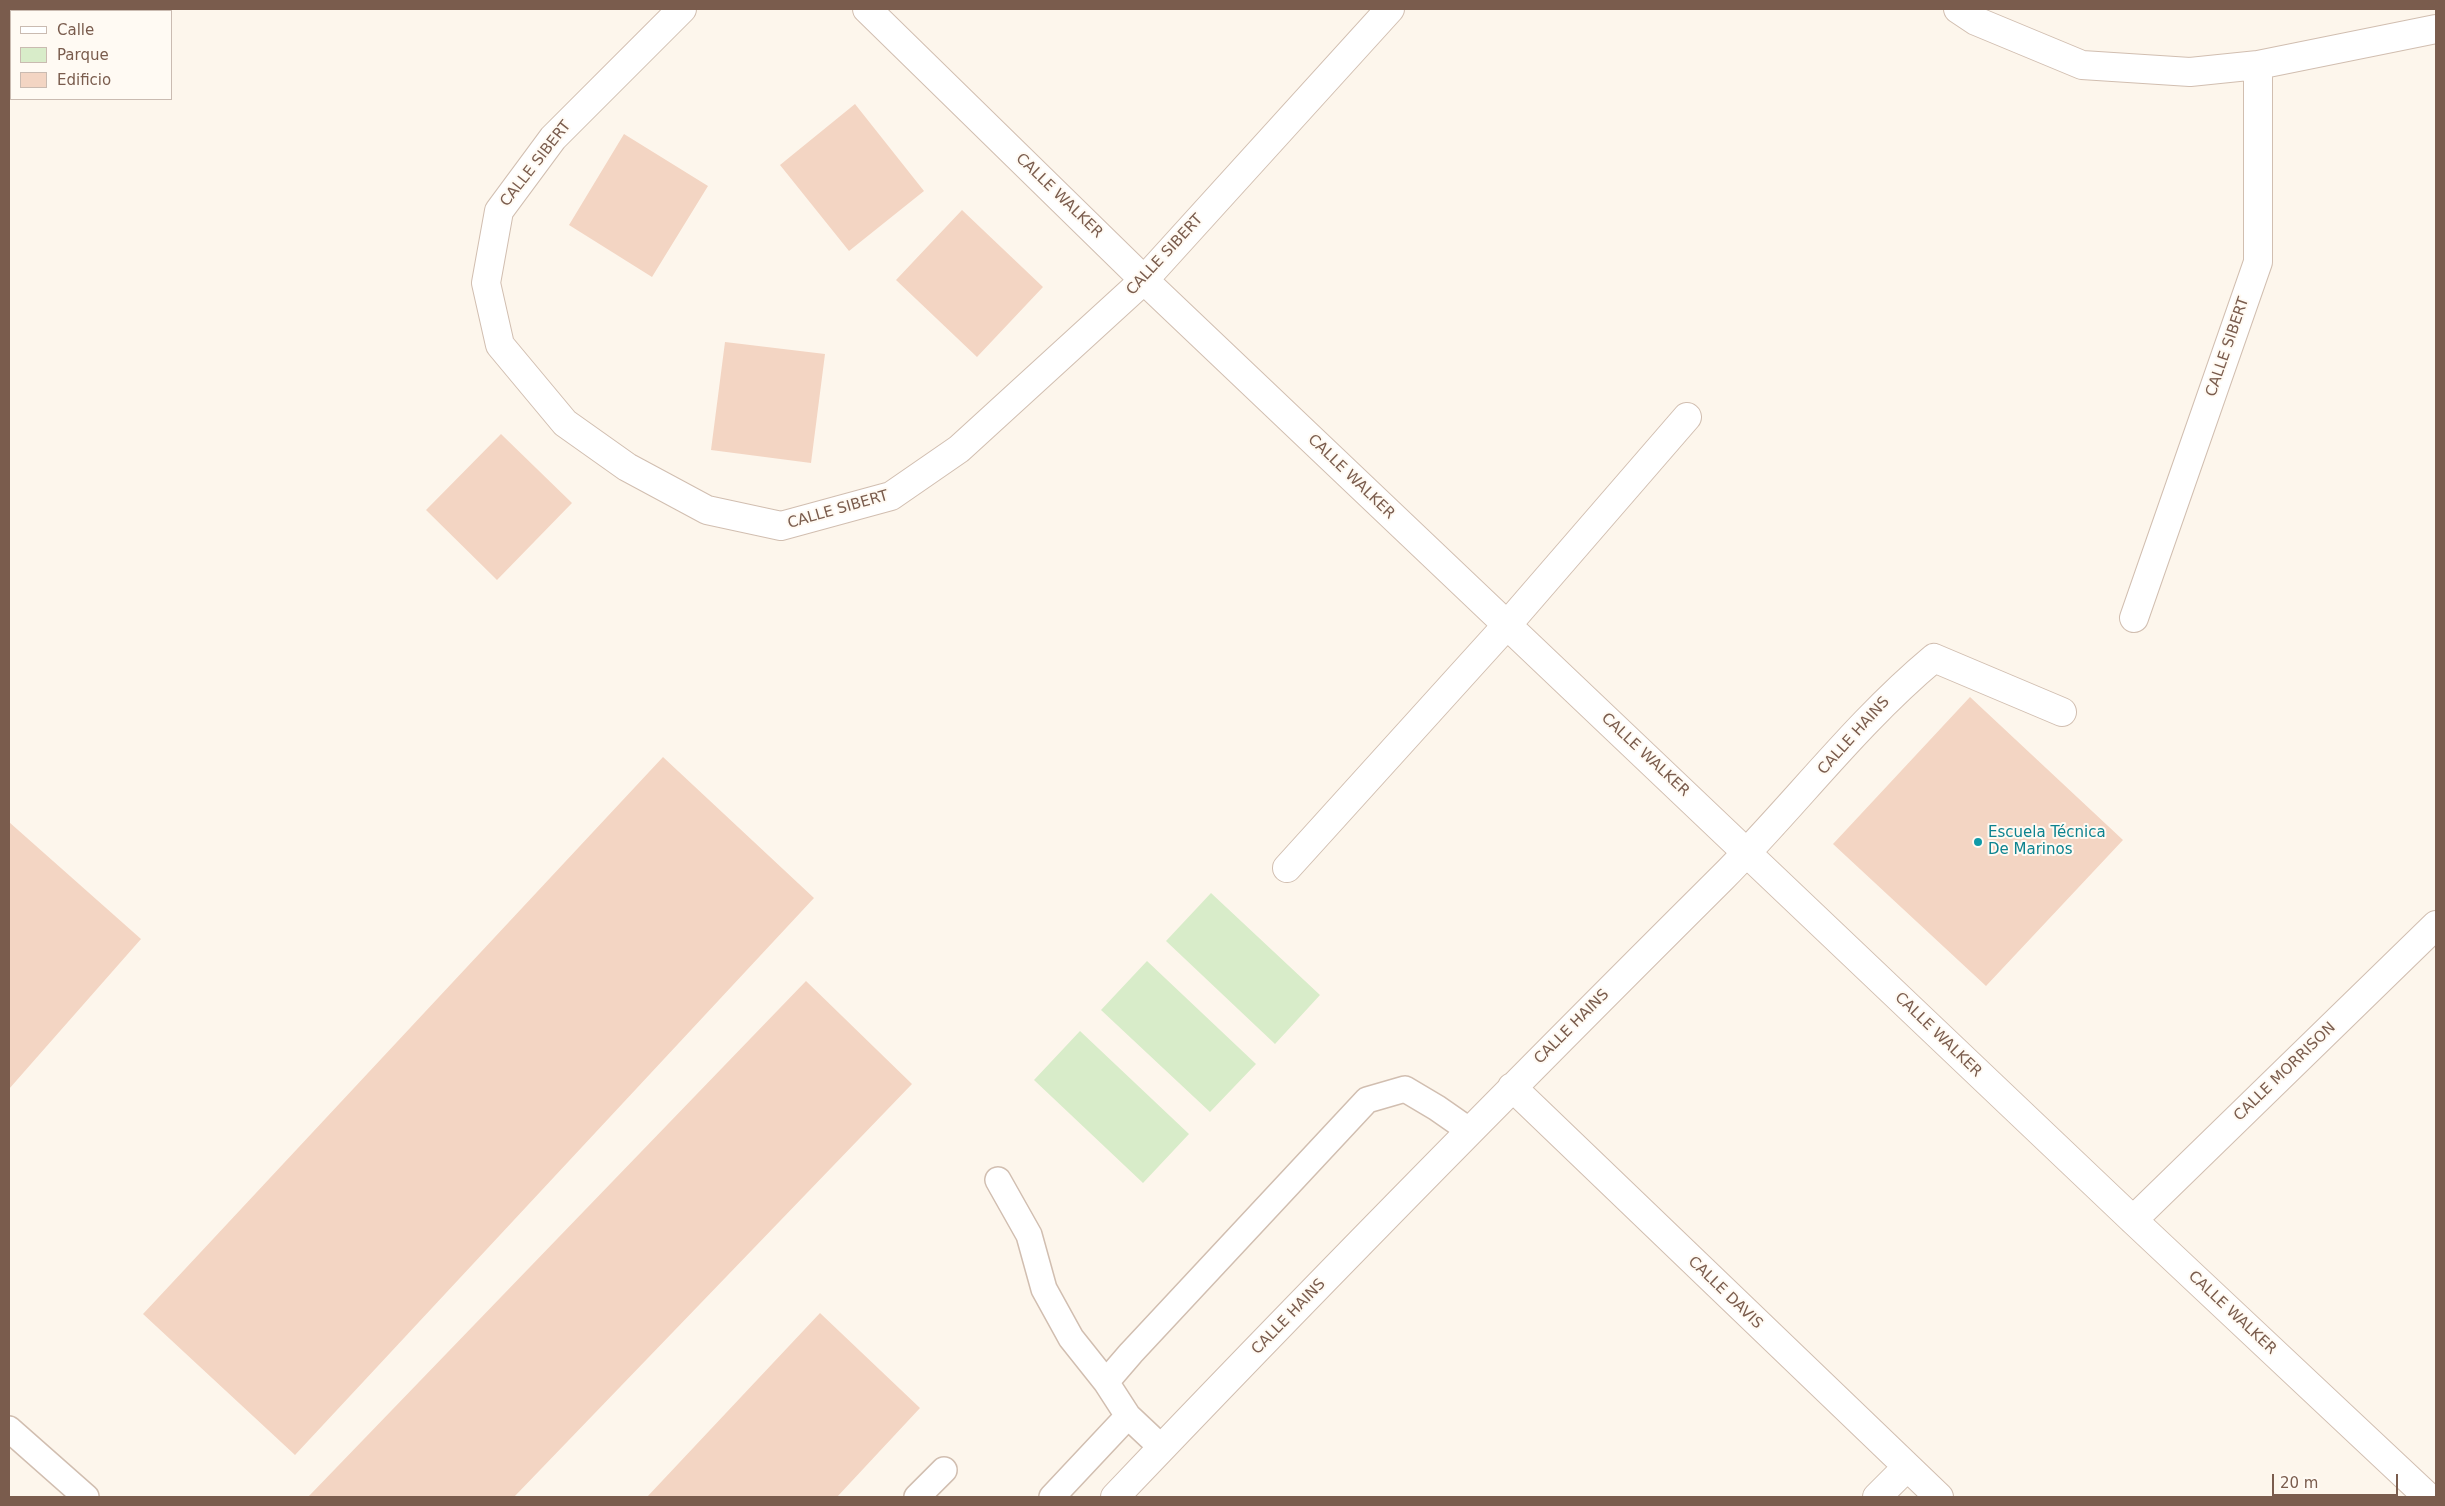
<!DOCTYPE html>
<meta charset="utf-8">
<style>
body{margin:0}
#map{position:relative;width:2445px;height:1506px;overflow:hidden;background:#fdf6ec;font-family:"DejaVu Sans",sans-serif}
canvas{display:block}
.frame{position:absolute;inset:0;border:10px solid #7a5c4d;pointer-events:none}
.legend{position:absolute;left:10px;top:10px;width:162px;height:90px;box-sizing:border-box;background:#fffaf3;border:1px solid #cabbb1;margin:0;padding:6px 9px;list-style:none;font-size:15px;color:#7a5c4d}
.legend li{display:flex;align-items:center;gap:10px;height:25px}
.legend b{width:25px;border:1px solid #cabbb1}
.scale{position:absolute;left:2272px;top:1474px;width:126px;height:22px;box-sizing:border-box;border:2px solid #7a5c4d;border-top:0;padding-left:6px;font-size:15px;line-height:18px;white-space:nowrap;color:#7a5c4d;-webkit-text-stroke:4px #fffaf3;paint-order:stroke}
</style>
<div id="map">
<canvas width="2445" height="1506"></canvas>
<div class="frame"></div>
<ul class="legend">
<li><b style="height:6px;background:#fff"></b>Calle</li>
<li><b style="height:14px;background:#d8ecc9"></b>Parque</li>
<li><b style="height:14px;background:#f3d5c3"></b>Edificio</li>
</ul>
<div class="scale">20 m</div>
</div>
<script>
const ctx = document.querySelector('canvas').getContext('2d');
ctx.lineJoin = 'round';
function fillPath(path, color) {
  ctx.fillStyle = color;
  ctx.fill(path, 'evenodd');
}
function stroke(path, color, width, dash) {
  ctx.strokeStyle = color;
  ctx.lineWidth = width;
  ctx.lineCap = dash ? 'butt' : 'round';
  ctx.setLineDash(dash || []);
  ctx.stroke(path);
}
function label(font, color, halo, rows, align = 'center') {
  ctx.font = font + ' "DejaVu Sans",sans-serif';
  ctx.lineWidth = 4;
  ctx.setLineDash([]);
  ctx.textBaseline = 'middle';
  ctx.strokeStyle = halo;
  ctx.fillStyle = color;
  for (const [text, x, y, turn = 0] of rows) {
    ctx.save();
    ctx.translate(x, y);
    ctx.rotate((+turn || 0) * Math.PI / 180);
    ctx.textAlign = isNaN(turn) ? turn : align;
    if (halo) ctx.strokeText(text, 0, 0);
    ctx.fillText(text, 0, 0);
    ctx.restore();
  }
}
const green = new Path2D(`
 M1211,893L1320,995L1275,1044L1166,941Z
 M1147,961L1256,1064L1210,1112L1101,1010Z
 M1080,1031L1189,1134L1143,1183L1034,1080Z`);
const building = new Path2D(`
 M855,104L924,191L849,251L780,165Z
 M624,134L708,186L652,277L569,225Z
 M962,210L1043,287L977,357L896,280Z
 M725,342L825,354L811,463L711,450Z
 M501,434L572,503L497,580L426,510Z
 M1970,697L2123,840L1986,986L1833,844Z
 M663,757L814,898L295,1455L143,1314Z
 M9,822L141,939L9,1089Z
 M806,981L912,1084L514,1497H308Z
 M820,1313L920,1408L837,1497H647Z`);
const lane = new Path2D(`
 M998,1180L1029,1235L1044,1289L1071,1338L1106,1382
 M9,1429L86,1497
 M1162,1448L1128,1416L1106,1382L1131,1353L1367,1100L1405,1089L1437,1108L1470,1131
 M917,1497L944,1470
 M1052,1497L1128,1416`);
const street = new Path2D(`
 M682,9L553,138L499,211L486,283L500,345L565,423L627,467L707,510L781,526L891,496L959,449L1144,280L1390,9
 M867,9L1144,280L2133,1220L2428,1497
 M1958,9L1976,21L2082,65L2190,72L2258,65L2436,29
 M2134,618L2258,262V65
 M1287,868L1507,625L1687,417
 M1512,1087L1939,1497
 M2133,1220L2436,925
 M1115,1497C1314,1288 1517,1082 1722,878C1794,806 1856,723 1934,658L2062,712
 M1877,1497L1906,1468`);
const markers = [
 [1978,842,5,"#0f9aa8"]
];
const streetNames = [
 ["CALLE SIBERT",536,164,-52],
 ["CALLE WALKER",1059,196,44],
 ["CALLE SIBERT",1165,255,-47],
 ["CALLE SIBERT",2228,347,-71],
 ["CALLE WALKER",1351,477,44],
 ["CALLE SIBERT",838,510,-16],
 ["CALLE HAINS",1854,736,-48],
 ["CALLE WALKER",1645,755,43],
 ["CALLE HAINS",1572,1027,-45],
 ["CALLE WALKER",1938,1035,44],
 ["CALLE MORRISON",2285,1072,-44],
 ["CALLE DAVIS",1725,1293,44],
 ["CALLE WALKER",2232,1313,43],
 ["CALLE HAINS",1289,1317,-46]
];
const cultureNames = [
 ["Escuela Técnica",1988,833],
 ["De Marinos",1988,850]
];
fillPath(green, '#d8ecc9');
fillPath(building, '#f3d5c3');
stroke(lane, '#d1beb0', 28);
stroke(street, '#d1beb0', 30);
stroke(lane, '#fff', 25);
stroke(street, '#fff', 28);
for (const [x, y, r, color] of markers) {
  const dot = new Path2D();
  dot.arc(x, y, r, 0, 2 * Math.PI);
  ctx.fillStyle = color;
  ctx.fill(dot);
  stroke(dot, '#fffaf3', 2);
}
label('15px', '#7a5c4d', '#fffaf3', streetNames);
label('15px', '#0d838f', '#fffaf3', cultureNames, 'left');
</script>
